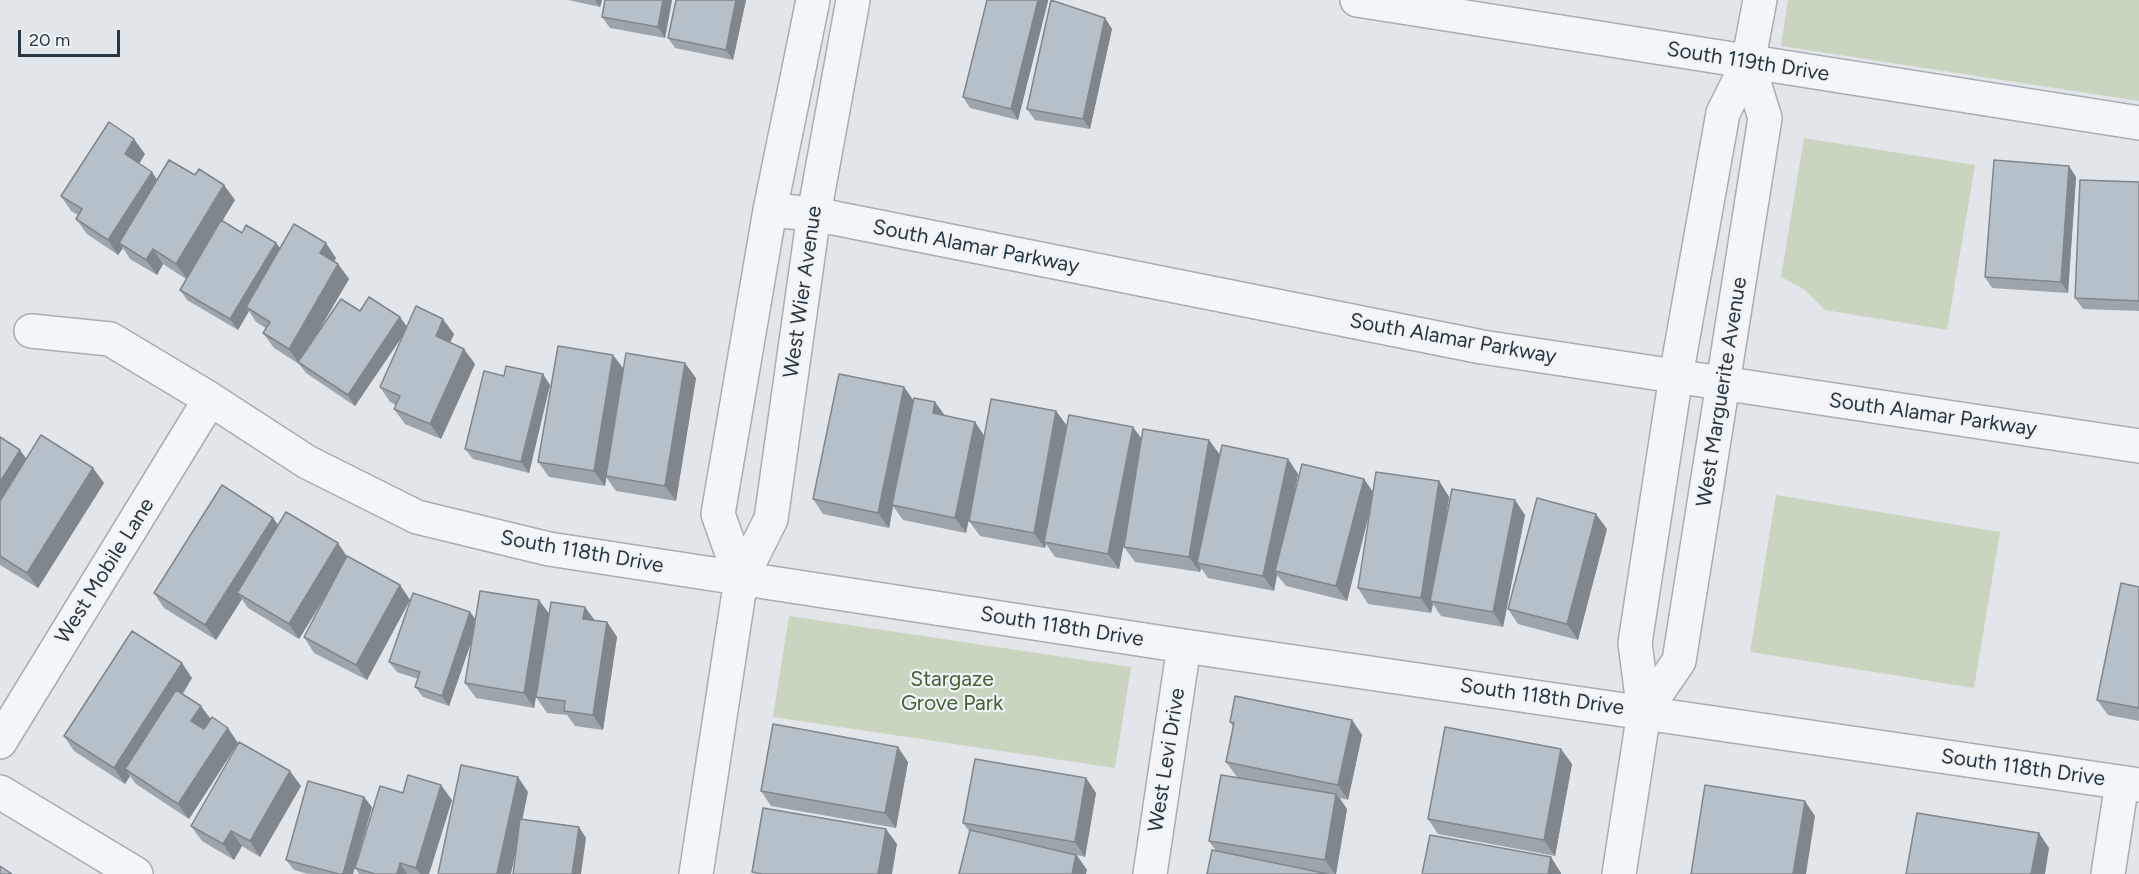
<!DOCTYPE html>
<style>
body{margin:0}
#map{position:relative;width:2139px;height:874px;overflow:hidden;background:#e0e6ea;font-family:Figtree,sans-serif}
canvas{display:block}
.scale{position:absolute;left:18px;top:30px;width:102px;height:27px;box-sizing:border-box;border:3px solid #273743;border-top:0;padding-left:8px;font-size:18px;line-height:21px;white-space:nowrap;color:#273743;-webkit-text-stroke:4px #f0f4f7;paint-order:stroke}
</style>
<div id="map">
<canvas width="2139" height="874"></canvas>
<div class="scale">20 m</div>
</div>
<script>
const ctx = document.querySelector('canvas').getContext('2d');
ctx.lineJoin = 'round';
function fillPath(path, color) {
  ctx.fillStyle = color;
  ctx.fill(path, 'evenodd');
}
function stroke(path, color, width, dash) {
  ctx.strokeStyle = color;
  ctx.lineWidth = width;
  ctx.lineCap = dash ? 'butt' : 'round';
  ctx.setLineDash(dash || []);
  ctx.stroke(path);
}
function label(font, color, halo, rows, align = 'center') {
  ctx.font = font + ' Figtree,sans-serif';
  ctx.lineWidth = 4.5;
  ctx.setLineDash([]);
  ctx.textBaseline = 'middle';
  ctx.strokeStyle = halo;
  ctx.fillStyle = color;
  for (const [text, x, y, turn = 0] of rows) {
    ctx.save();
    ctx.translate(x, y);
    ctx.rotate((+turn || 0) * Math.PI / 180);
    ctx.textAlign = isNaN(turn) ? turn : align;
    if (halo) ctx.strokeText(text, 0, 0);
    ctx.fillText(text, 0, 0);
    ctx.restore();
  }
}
const green = new Path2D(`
 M1788,0H2139V101L1781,46Z
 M1804,138L1975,165L1947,330L1825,310L1804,289L1781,277Z
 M1776,495L2000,532L1974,688L1750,652Z
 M789,616L1131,667L1115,768L773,717Z`);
const minor = new Path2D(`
 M1357,0L2139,123
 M770,210L814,214L1482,347L2139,446
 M31,331L110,339L210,399L307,462L417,517L549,549L1184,646L2139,785
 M741,579L718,514L770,210L813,0
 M1644,712L1679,661L1765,118L1748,63
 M0,742L210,399
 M0,792L136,874
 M696,874L741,579L771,519L814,214L853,0
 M1150,874L1184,646
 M1619,874L1644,712L1635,643L1676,376L1723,113L1748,63L1760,0
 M2108,874L2122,783`);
const wall = new Path2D(`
 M568,0H602L600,7Z
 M672,0L665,38L610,28L602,17Z
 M746,0L733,60L675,48L668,38Z
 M987,0H1048V1L1018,120L970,108L963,97Z
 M1105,18L1112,29L1090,129L1035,120L1027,109Z
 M145,154L139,164L157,180L235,200L222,221L242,233L276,243L280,248L336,258L334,262L338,264L349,279L315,337L360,311L407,327L454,334L450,343L475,364L441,439L405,424L394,409L396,405L390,402L380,387L405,332L355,406L306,373L299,364L274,348L263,333L266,328L256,322L249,311L238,330L187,300L180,290L186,279L163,264L157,275L130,259L123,248L118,255L87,234L76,219L78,215L71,211L61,196Z
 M2076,177L2068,293L1992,288L1985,277Z
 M2139,182V311L2083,309L2075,298Z
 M613,355L624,369L696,378L676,501L616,491L606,477L605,486L549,477L538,462Z
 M504,376L550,385L529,473L473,459L465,449Z
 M904,387L914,401L935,402L945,416L975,422L984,436L1056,411L1067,426L1141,439L1209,440L1220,455L1218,468L1288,459L1298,474L1293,499L1364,479L1373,492L1439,481L1449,497L1444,530L1525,515L1503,627L1441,616L1433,604L1431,613L1368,604L1358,588L1371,508L1347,601L1286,586L1277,575L1274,591L1208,578L1201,568L1200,572L1135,562L1124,547L1128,521L1119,569L1055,557L1046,544L1045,548L980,536L969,521L977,480L966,533L903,520L893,506L889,528L823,514L813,499Z
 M0,437L26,459L104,483L38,588L0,565Z
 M273,518L278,525L347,556L400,585L410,600L367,680L314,653L304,637L328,593L299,639L248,608L242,599L216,640L164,608L154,593Z
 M1607,529L1578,640L1518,624L1508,609Z
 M2139,587V721L2108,715L2097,700Z
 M470,612L476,620L549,614L607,622L617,637L603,730L575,726L567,715L547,713L536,697L537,690L534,708L476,698L465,683L472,639L449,706L423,697L415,687L418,679L397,672L389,662Z
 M192,678L183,694L238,743L189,819L136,784L130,776L125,784L74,751L64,736Z
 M1352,720L1362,735L1348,800L1340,798L1347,809L1336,874H1207L1216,851L1209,841L1237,777L1226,762L1233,727L1230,722Z
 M908,762L896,828L771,806L761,791Z
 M1572,764L1555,856L1438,834L1428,819Z
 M1086,778L1096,793L1085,857L1077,855L1087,870L969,831L963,823Z
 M301,786L260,857L242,846L234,860L202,841L191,826Z
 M403,793L452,800L429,874H359L355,868Z
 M372,807L353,874H308L294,870L286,860Z`);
const shadedWall = new Path2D(`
 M595,0H602L600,7Z
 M663,0H672L665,38L658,27Z
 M736,0H746L733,60L726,50Z
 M1038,0H1048V1L1018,120L1011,109Z
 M1105,18L1112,29L1090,129L1083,119Z
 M134,139L145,154L135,170L125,154Z
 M2069,166L2076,177L2068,293L2061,282Z
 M152,172L162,187L119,243L123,248L118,255L108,240Z
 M224,185L235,200L187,279L176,264Z
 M276,243L284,253L246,307L249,311L238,330L230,319Z
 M326,243L336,258L330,268L320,253Z
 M153,249L163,264L157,275L146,260Z
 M338,264L349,279L299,364L289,349Z
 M400,317L408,328L355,406L348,395Z
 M443,319L454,334L446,351L436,336Z
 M464,349L475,364L441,439L430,424Z
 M613,355L624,370L605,486L594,471Z
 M685,363L696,378L676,501L665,486Z
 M543,374L550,385L529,473L521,462Z
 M904,387L915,403L892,505L893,507L889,528L878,513Z
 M935,402L946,417L933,413Z
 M1056,411L1067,426L1044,542L1046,544L1045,548L1034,533Z
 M975,422L985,437L966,533L955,518Z
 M1133,427L1144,442L1119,569L1108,554Z
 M1209,440L1220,455L1202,564L1197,563L1201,568L1200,572L1189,557Z
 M20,450L31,465L0,514V482Z
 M1288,459L1298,474L1278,572L1275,571L1277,575L1274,591L1263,576Z
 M93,468L104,483L38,588L27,573Z
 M1364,479L1374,494L1347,601L1336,586Z
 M1439,481L1449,497L1433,601H1430L1433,604L1431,613L1421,598Z
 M1515,500L1525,515L1503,627L1493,612Z
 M1596,514L1607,529L1578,640L1567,624Z
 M273,518L284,533L237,593L242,599L216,640L205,625Z
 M338,543L348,558L299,639L289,624Z
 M400,585L410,600L367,680L356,665Z
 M539,600L550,615L534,708L524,693Z
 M585,607L596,622L583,619Z
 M470,612L478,623L449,706L442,696Z
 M607,622L617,637L603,730L593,715Z
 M182,663L192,678L131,773L125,769L130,776L125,784L114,768Z
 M201,706L212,721L202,736L191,721Z
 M1352,720L1362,735L1348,800L1338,785Z
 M228,728L238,743L189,819L178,804Z
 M898,747L908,762L896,828L885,813Z
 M1561,749L1572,764L1555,856L1544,840Z
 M290,771L301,786L260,857L250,841Z
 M518,777L528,792L511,874H497Z
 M1086,778L1096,793L1085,857L1075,842Z
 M441,785L452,800L429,874H420L416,868Z
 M1336,794L1347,809L1336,874H1335L1325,860Z
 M364,797L372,807L353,874H343Z
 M1805,801L1815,816L1806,874H1793Z
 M579,827L586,838L581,874H572Z
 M886,829L897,844L892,874H878Z
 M231,831L242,846L234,860L223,844Z
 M2039,833L2049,848L2045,874H2031Z
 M1076,855L1087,870L1086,874H1072Z
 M1551,857L1561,873V874H1548Z
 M400,863L407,874H397Z`);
const building = new Path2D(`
 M605,0H663L658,27L602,17Z
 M676,0H736L726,50L668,38Z
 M987,0H1038L1011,109L963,97Z
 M1051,0L1105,18L1083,119L1027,109Z
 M109,122L134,139L125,154L152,172L108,240L76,219L82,209L61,196Z
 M169,160L195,175L199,169L224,185L176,264L153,249L146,260L119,243Z
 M1994,160L2069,166L2061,282L1985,277Z
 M2080,180L2139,182V301L2075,298Z
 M221,220L242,233L246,225L276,243L230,319L180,290Z
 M294,224L326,243L320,253L338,264L289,349L263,333L270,322L246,307Z
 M369,297L400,317L348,395L298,362L341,299L360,311Z
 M416,306L443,319L436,336L464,349L430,424L394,409L400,396L380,387Z
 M558,346L613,355L594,471L538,462Z
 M626,353L685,363L665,486L606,476Z
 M506,366L543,374L521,462L465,449L484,371L504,376Z
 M839,374L904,387L878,513L813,499Z
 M914,398L935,402L933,413L975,422L955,518L892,505Z
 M991,399L1056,411L1034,533L969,521Z
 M1069,415L1133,427L1108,554L1044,542Z
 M1143,429L1209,440L1189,557L1124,547Z
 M41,435L93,468L27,573L0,556V501Z
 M0,437L20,450L0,482Z
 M1222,445L1288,459L1263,576L1197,563Z
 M1302,464L1364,479L1336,586L1275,571Z
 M1376,472L1439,481L1421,598L1358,588Z
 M222,485L273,518L205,625L154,593Z
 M1452,489L1515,500L1493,612L1430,601Z
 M1537,498L1596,514L1567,624L1508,609Z
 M286,512L338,543L289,624L237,593Z
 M347,556L400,585L356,665L304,637Z
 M2121,583L2139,587V708L2097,700Z
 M480,591L539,600L524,693L465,683Z
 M413,593L470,612L442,696L415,687L420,672L389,662Z
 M551,602L585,607L583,619L607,622L593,715L564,711L565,701L536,697Z
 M132,631L182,663L114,768L64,736Z
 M176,690L201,706L191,721L204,729L212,717L228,728L178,804L125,769Z
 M1235,696L1352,720L1338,785L1226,762L1234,723L1230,722Z
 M773,724L898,747L885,813L761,791Z
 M1445,727L1561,749L1544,840L1428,819Z
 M239,742L290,771L250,841L231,831L223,844L191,826Z
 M975,759L1086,778L1075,842L963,823Z
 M461,765L518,777L497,874H438Z
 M408,775L441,785L416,868L400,863L397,874H375L355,868L380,786L403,793Z
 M1221,775L1336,794L1325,860L1209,841Z
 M308,781L364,797L343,874H339L286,860Z
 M1705,785L1805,801L1793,874H1691Z
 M763,808L886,829L878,874H762L752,872Z
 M1917,813L2039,833L2031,874H1906Z
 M520,819L579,827L572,874H513Z
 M970,830L1076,855L1072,874H959Z
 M1430,835L1551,857L1548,874H1422Z
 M1212,850L1328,874H1207Z
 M0,866L12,874H0Z`);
const streetNames = [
 ["South 119th Drive",1748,62,9],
 ["South Alamar Parkway",976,247,11],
 ["West Wier Avenue",803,292,-82],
 ["South Alamar Parkway",1453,339,10],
 ["West Marguerite Avenue",1722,392,-81],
 ["South Alamar Parkway",1933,415,8],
 ["South 118th Drive",582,552,10],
 ["West Mobile Lane",105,571,-58],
 ["South 118th Drive",1062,627,9],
 ["South 118th Drive",1542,697,8],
 ["West Levi Drive",1167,760,-81],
 ["South 118th Drive",2023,768,8]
];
const parkNames = [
 ["Stargaze",952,680],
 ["Grove Park",952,704]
];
fillPath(green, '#cad5c0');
stroke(minor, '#a5aeb5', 36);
stroke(minor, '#f3f6f8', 33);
fillPath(wall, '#9da5ac');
fillPath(shadedWall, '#7f868c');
fillPath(building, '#b6c0c8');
stroke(building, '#7f868c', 1.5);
label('21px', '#273743', '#f0f4f7', streetNames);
label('21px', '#446032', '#f0f4f7', parkNames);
</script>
